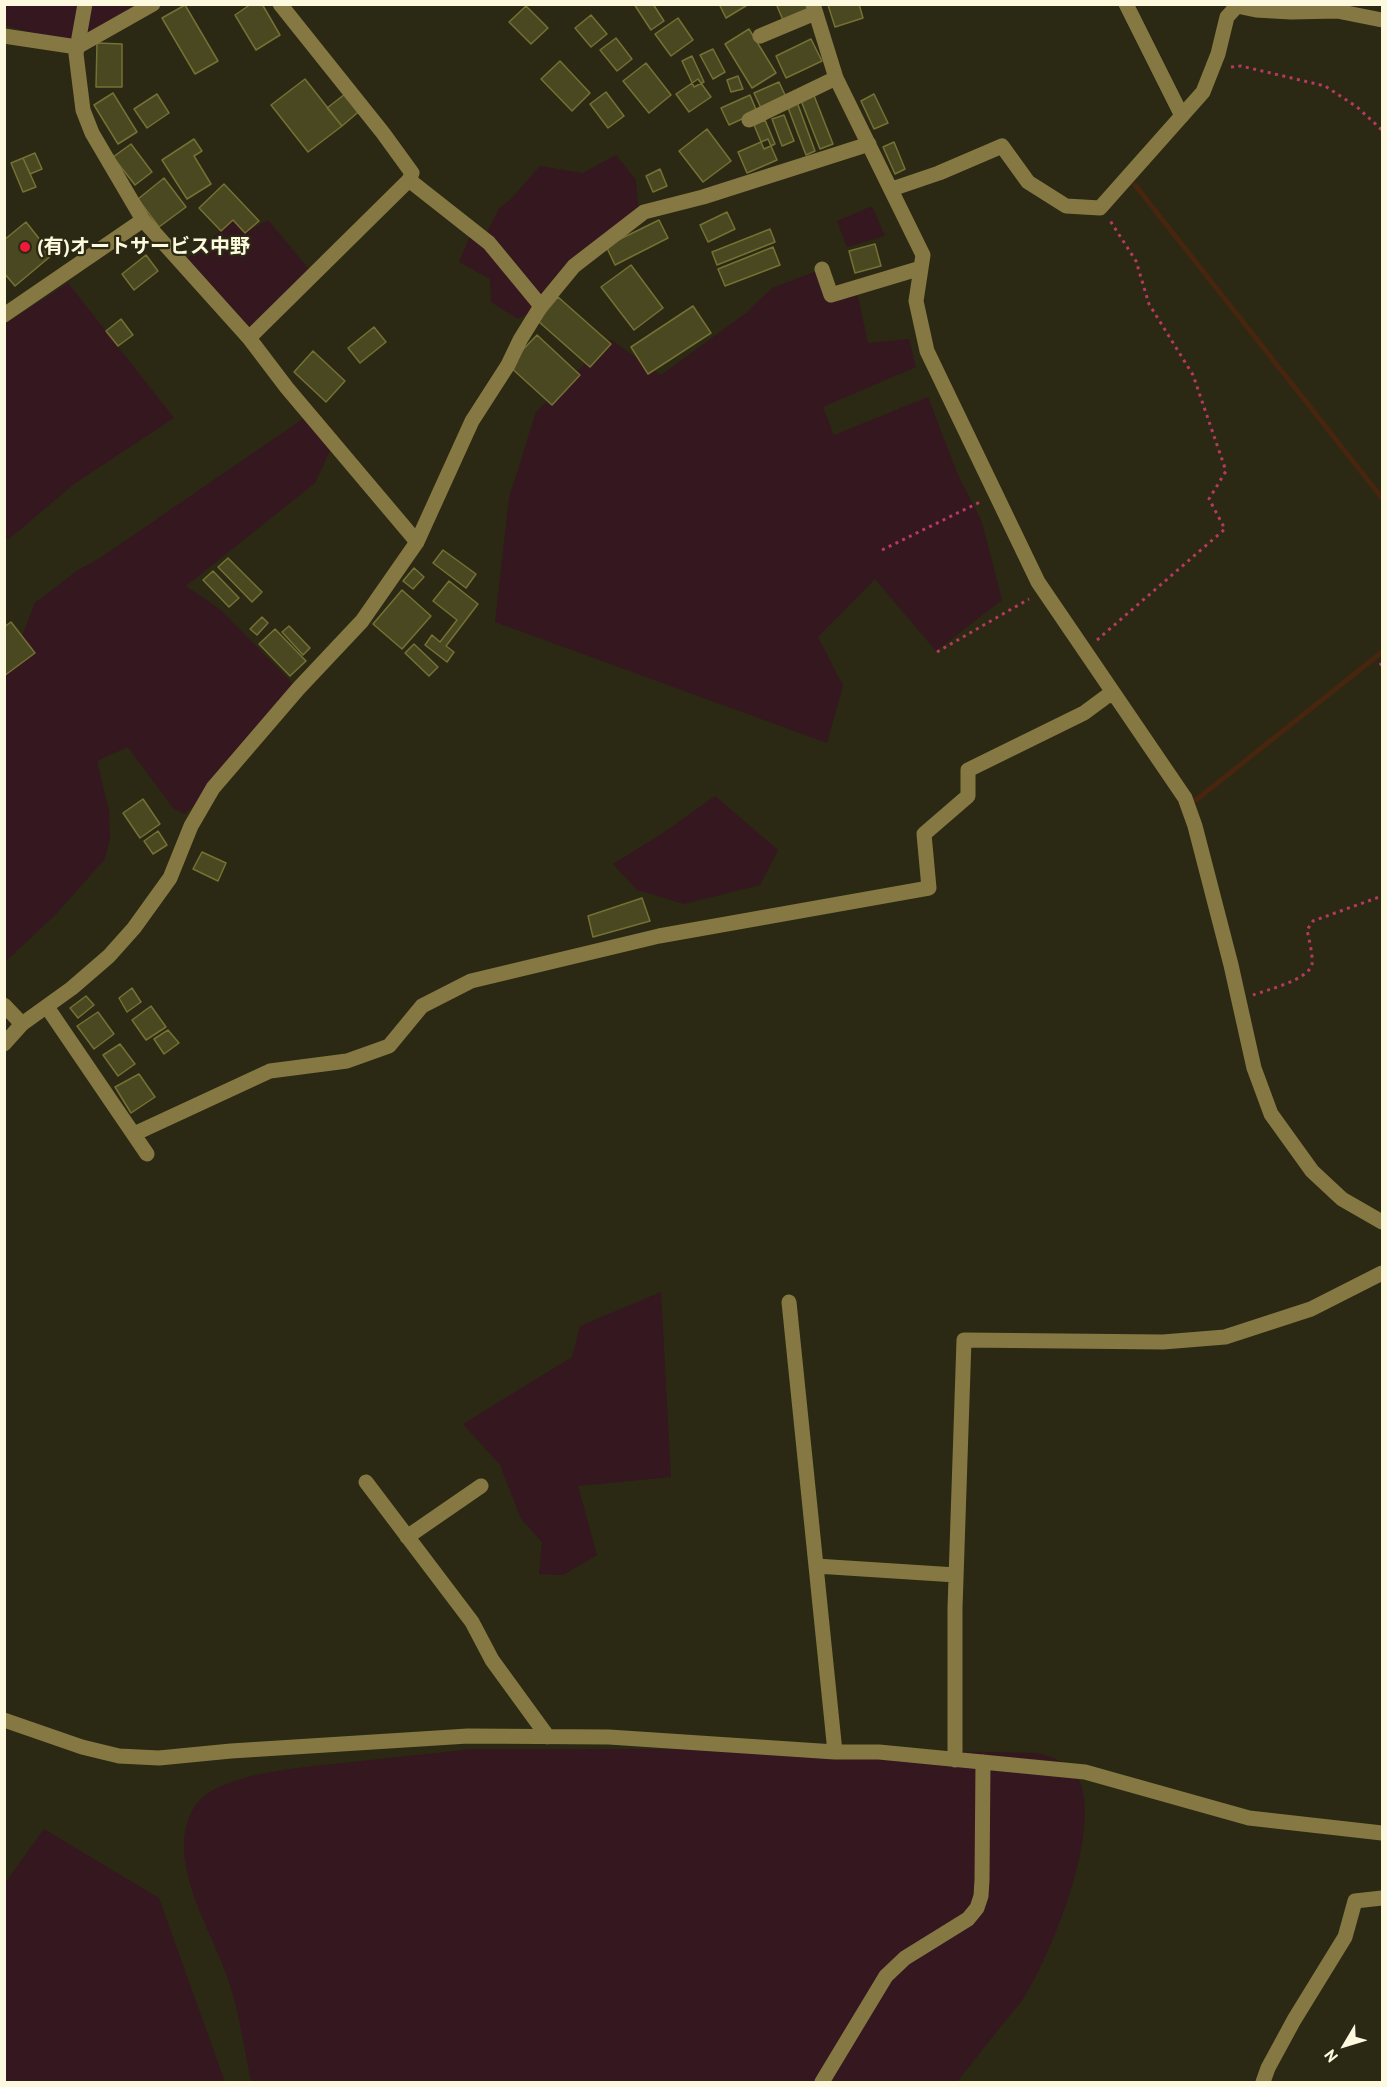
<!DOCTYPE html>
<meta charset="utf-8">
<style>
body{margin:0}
#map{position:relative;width:1387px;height:2087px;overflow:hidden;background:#2b2913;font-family:"PT Sans",sans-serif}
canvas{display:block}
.frame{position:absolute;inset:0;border:6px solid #fdf9df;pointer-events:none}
.north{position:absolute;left:1315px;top:2015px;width:60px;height:60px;-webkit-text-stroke:4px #2b2913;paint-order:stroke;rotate:232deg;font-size:16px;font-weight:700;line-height:24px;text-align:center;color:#fdf9df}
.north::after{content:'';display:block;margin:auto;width:21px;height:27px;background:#fdf9df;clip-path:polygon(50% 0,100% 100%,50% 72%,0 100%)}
</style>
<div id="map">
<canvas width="1387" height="2087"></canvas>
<div class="frame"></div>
<div class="north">N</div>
</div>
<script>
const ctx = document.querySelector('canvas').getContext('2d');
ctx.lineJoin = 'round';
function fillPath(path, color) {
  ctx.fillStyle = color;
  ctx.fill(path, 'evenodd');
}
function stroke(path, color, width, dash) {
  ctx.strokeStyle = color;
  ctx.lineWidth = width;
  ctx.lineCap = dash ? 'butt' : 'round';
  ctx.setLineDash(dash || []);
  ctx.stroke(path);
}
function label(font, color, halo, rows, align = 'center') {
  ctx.font = font + ' "PT Sans","Noto Sans JP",sans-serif';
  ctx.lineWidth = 4.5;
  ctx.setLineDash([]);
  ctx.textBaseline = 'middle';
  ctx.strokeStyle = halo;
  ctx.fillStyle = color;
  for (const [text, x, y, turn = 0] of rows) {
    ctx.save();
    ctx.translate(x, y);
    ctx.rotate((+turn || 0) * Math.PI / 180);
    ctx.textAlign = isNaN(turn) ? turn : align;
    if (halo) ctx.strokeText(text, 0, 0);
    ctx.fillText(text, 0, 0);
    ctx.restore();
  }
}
const green = new Path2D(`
 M4,5H153L77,47L5,25Z
 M616,155L636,180L639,216L541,306L518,319L491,302L490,279L459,262L470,236L484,238L499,208L510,200L540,166L583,173Z
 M872,206L885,236L847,247L837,221Z
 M233,220L245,233L268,220L313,274L254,333L182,263Z
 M822,269L831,295L856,288L868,343L909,339L916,367L823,407L834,435L928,397L958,475L982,522L1002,600L936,651L875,579L818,637L843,686L827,743L495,622L509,498L536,412L610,339L661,375L746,313L772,288Z
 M68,283L174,418L74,484L9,539L5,538V324Z
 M310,414L334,442L315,483L186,586L221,610L298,689L213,788L185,814L173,808L128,747L97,761L109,811L110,838L105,859L55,915L5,962V679L35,603L78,570L100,558Z
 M715,796L778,850L760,885L684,904L637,890L613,864L663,833Z
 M661,1292L671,1477L578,1486L597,1555L563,1575L539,1574L542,1542L521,1519L500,1465L463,1424L572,1357L580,1326Z
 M474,1749H836L1038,1753C1050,1756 1066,1762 1074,1772C1109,1817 1051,1954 1025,1996C1018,2007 1009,2016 1002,2025C987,2044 972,2063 957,2082H251C244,2047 239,2010 227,1976C213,1937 191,1902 185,1861C182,1840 185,1817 199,1801C227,1770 321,1766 361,1761C398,1757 436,1753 474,1749Z
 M44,1829L159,1898L225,2082H5V1883Z`);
const stream = new Path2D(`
 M1135,185L1382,498
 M1196,800L1382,652`);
const building = new Path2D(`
 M251,4H262L280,35L256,50L235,15Z
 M634,4H653L664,21L651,30Z
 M719,4H749L726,18Z
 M781,4H808L809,9L783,20L777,6Z
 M859,4L863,18L835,27L828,5Z
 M185,5L218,61L195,74L162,18Z
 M526,6L548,28L531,44L509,22Z
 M591,15L607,34L591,47L575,28Z
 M678,18L693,40L671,56L655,34Z
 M749,29L776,73L752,88L725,44Z
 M616,38L632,59L617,71L600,50Z
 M811,39L822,61L786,78L776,56Z
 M97,43L122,44V87H96Z
 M713,49L725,72L713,79L700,55Z
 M692,56L704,82L694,87L682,61Z
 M560,61L590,93L572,111L541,79Z
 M646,63L671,95L649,113L623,81Z
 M738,76L743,89L731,92L727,80Z
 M305,79L342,126L308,152L271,105Z
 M698,79L711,97L689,112L676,94Z
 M779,82L786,97L761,108L754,93Z
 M349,91L363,108L342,126L327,108Z
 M606,92L624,116L608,128L590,104Z
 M113,93L137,132L118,144L94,105Z
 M813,93L833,144L820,149L800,98Z
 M157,94L169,113L147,128L134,109Z
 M874,94L888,123L874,129L861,101Z
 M750,95L757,112L729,125L721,108Z
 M797,102L815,151L806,155L787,105Z
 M784,115L794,141L782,146L772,119Z
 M765,120L775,144L764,149L754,125Z
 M707,129L731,161L703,182L679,151Z
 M194,139L202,151L194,156L211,184L187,199L162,160Z
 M768,139L777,160L747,173L738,152Z
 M894,142L905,169L895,174L883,147Z
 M131,144L152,172L135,185L113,157Z
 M35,153L42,169L30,174L23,158Z
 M23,158L36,187L23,192L11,163Z
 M660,169L667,186L653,192L646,176Z
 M164,178L186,207L159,227L138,199Z
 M224,184L259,221L245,233L233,220L221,231L199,208Z
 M727,212L735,229L708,242L700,225Z
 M659,220L668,238L615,265L606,246Z
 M26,222L52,255L15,286L4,273V240Z
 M770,229L775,242L717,265L712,252Z
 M875,244L881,266L855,273L849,251Z
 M773,247L780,265L725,286L718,269Z
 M146,255L158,271L134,290L122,274Z
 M631,265L663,308L634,330L601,287Z
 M558,297L611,344L590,367L538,321Z
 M693,306L711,333L648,374L631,347Z
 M121,319L133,335L118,346L106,331Z
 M374,327L386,342L360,363L348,348Z
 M537,335L580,375L552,405L508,365Z
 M313,351L345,381L326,402L294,372Z
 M443,550L476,574L466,588L433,563Z
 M228,558L262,592L252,602L218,567Z
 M414,568L424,577L413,589L403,581Z
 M213,571L239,598L229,607L203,580Z
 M449,581L478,604L446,646L454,652L447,662L425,645L432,635L440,642L457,620L433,601Z
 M402,590L431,616L402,649L373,624Z
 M262,617L268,623L257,635L250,629Z
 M11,622L35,653L4,676V627Z
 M289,626L310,648L303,655L282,632Z
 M275,629L306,661L290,676L259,644Z
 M414,644L438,667L429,676L405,653Z
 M143,799L160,824L140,838L123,813Z
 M158,831L167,845L153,854L144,841Z
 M202,852L226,863L218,881L193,869Z
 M642,898L650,921L593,937L588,916Z
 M132,988L141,1002L127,1012L119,998Z
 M86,996L94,1005L78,1018L70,1008Z
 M151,1006L166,1027L146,1040L132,1020Z
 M98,1012L114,1034L94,1049L77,1026Z
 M168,1030L179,1043L164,1054L154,1039Z
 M120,1044L135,1064L118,1076L103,1055Z
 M139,1074L155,1097L131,1113L115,1087Z`);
const path = new Path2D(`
 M1231,67L1241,66L1325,86L1357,107L1382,130
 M882,550L982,501
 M1097,640L1225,529L1209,499L1226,471L1193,375L1149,304L1136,261L1109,219
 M937,652L1029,599
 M1380,663L1382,666
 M1253,995C1266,990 1309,980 1312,964C1313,955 1309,939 1307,930L1313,921L1382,896`);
const minor = new Path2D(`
 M85,4L76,54L83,110L92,133L143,220L249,338L287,388L417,542
 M280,4L383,133L412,173L409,180L489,243L541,306
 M813,4L836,78L923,255L916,301L927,351L1038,582L1185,798L1195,826L1231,965L1254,1068L1271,1114L1312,1171L1342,1199L1382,1222
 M1126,4L1182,116
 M4,36L77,47L153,4
 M760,36L815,13
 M749,120L836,78
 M892,189L939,173L1002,146L1028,182L1066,206L1100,208L1203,92L1218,54L1227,17L1237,6L1256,10L1291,12L1337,11L1382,20
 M822,269L831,295L921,268
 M4,315L143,220
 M249,338L409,180
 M4,1005L22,1024
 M47,1007L147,1154
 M4,1044L22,1024L72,988L109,956L134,928L170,878L191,826L213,788L298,689L362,621L417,542L472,421L508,365L520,340L541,306L574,266L644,212L703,197L869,144
 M134,1134L270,1071L347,1061L389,1046L422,1006L471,981L659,936L929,888L924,834L968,796V770L1084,713L1107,696L1114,695
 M789,1302L835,1752
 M366,1482L472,1622L492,1660L548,1737
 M407,1537L481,1486
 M816,1566L956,1575
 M4,1720L82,1747L119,1756L159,1758L231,1751L468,1736L609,1737L835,1752H879L1085,1772L1249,1818L1382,1833
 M955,1760V1608L964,1340L1163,1342L1225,1337L1311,1309L1382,1273
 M822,2082L886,1976L905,1958L968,1919L977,1908L981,1896L982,1880L983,1762
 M1263,2082L1268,2068L1294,2020L1345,1937L1355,1901L1382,1898`);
const markers = [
 [25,247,6,"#ef1939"]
];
const poiNames = [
 ["(有)オートサービス中野",37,247]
];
fillPath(green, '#34171f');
stroke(stream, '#48250f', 5);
fillPath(building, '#4a4821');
stroke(building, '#757134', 1.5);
stroke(path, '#b63a60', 3, [3, 4.5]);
stroke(minor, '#867842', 15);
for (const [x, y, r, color] of markers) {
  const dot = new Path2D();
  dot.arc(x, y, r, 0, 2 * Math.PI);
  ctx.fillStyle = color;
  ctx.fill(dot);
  stroke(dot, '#2b2913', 2);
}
label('bold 20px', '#fdf9df', '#2b2913', poiNames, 'left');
</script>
